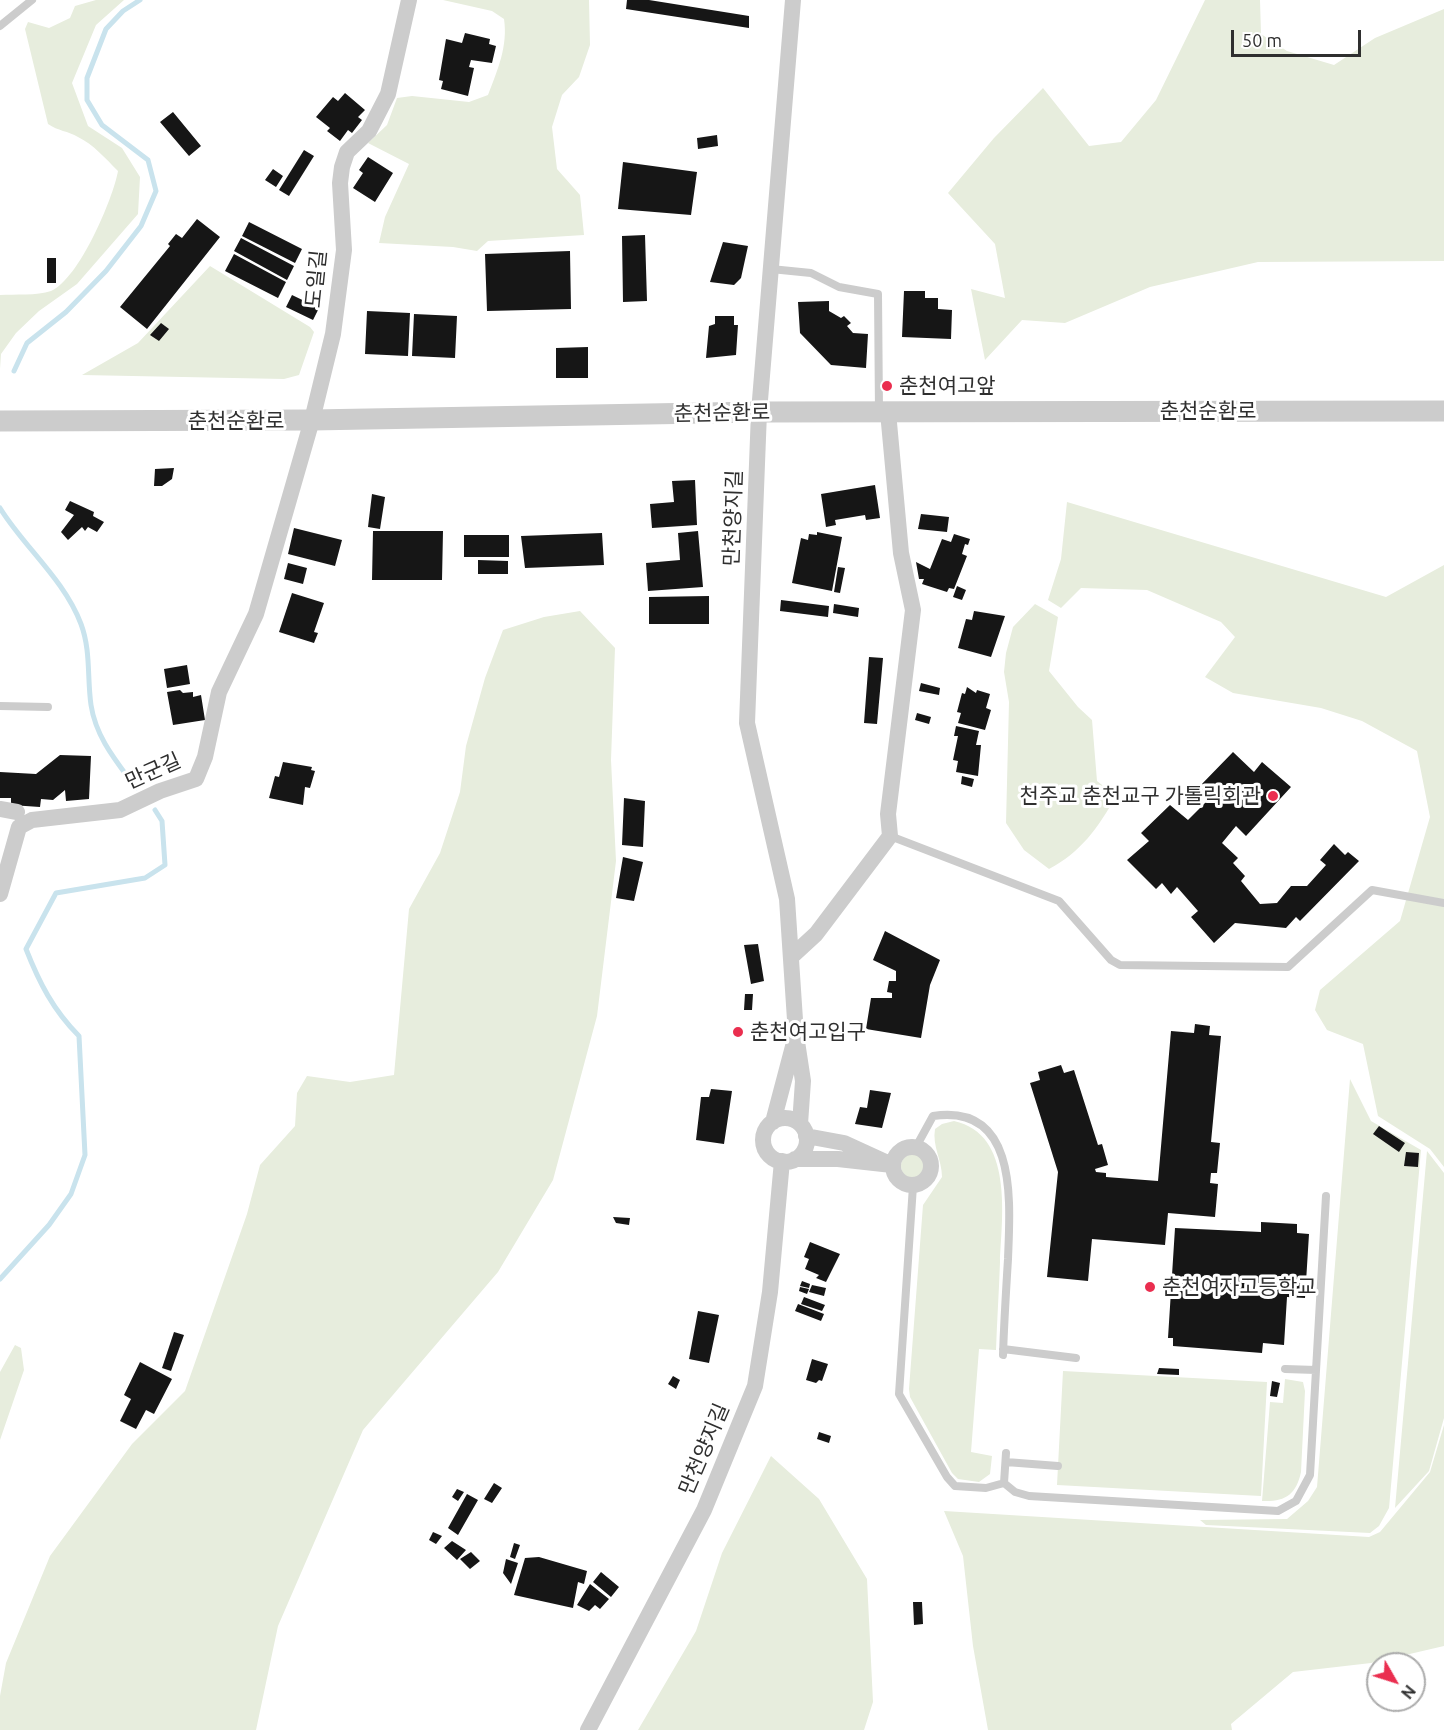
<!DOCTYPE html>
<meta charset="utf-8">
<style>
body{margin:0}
#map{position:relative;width:1444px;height:1730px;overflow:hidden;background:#fff;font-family:Ubuntu,sans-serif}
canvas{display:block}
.north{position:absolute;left:1366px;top:1652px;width:60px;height:60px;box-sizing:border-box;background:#fff;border:2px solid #acacac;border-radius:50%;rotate:129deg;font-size:16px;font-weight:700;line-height:24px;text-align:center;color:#2f2f2f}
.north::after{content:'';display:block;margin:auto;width:21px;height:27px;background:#ea2e4f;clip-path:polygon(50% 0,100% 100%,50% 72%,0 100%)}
.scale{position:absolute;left:1231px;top:30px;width:130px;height:27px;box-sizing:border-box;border:3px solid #2f2f2f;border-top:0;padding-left:8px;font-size:18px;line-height:21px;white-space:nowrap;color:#2f2f2f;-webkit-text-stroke:4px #fff;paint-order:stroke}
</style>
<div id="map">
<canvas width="1444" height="1730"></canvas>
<div class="north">N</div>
<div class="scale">50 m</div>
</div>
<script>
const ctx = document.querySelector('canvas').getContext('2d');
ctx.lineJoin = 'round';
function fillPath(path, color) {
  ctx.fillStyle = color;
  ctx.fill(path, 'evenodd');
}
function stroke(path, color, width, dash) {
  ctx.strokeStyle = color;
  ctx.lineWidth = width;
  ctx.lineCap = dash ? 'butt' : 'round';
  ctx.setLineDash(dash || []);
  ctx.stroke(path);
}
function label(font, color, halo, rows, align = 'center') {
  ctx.font = font + ' Ubuntu,"Noto Sans KR",sans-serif';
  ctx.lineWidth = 6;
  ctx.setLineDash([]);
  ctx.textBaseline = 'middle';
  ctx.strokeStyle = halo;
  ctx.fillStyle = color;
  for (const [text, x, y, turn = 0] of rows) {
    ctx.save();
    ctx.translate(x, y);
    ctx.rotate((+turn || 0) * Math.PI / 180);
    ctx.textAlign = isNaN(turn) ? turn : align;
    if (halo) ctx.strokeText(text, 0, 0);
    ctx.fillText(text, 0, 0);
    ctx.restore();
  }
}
const green = new Path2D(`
 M96,0H124L96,25L72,83L88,126L122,148L140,177L138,214L77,284L39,311L16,333L1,354L0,369V295C15,294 37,296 51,291C79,279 113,199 118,171C105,158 94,145 78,137C68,131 58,131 48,124L25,29L28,22L49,28L70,18L75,6Z
 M443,0H589L590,45L579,77L562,95L552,127L557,169L580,195L584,235L488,241L477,251L453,247L379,243L385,217L409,164L368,143L387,125L397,98L412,96L469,102L488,95C498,69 508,46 504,19L492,11Z
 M1205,0H1260L1261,34L1287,51L1334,65L1375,38L1444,9V261L1258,262L1150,287L1065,323L1022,320L985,360L971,289L1005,298L995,244L948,193L994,138L1043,88L1089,146L1121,142L1156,100Z
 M210,266L310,327L314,332L299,375L284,379L82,375L138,343Z
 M1067,502L1386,597L1444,565V1167L1430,1149L1378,1116L1363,1044L1327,1030L1315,1010L1320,990L1400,921L1430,817L1417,751L1362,721L1321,708L1233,693L1205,677L1235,637L1221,622L1147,590L1081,588L1061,608L1048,600L1061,559Z
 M1035,604L1058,617L1049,671L1078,707L1092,720L1097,781L1116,796C1098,828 1081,852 1049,869L1024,850L1006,823L1009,702L1004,672L1006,653L1013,627Z
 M580,611L615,648L611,760L616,861L597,1016L553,1180L498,1272L363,1430L278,1626L256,1730H0V1696L6,1663L50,1556L132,1444L185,1391L247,1214L260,1165L295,1126L297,1093L307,1076L350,1082L394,1075L409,909L440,853L460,792L466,746L485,678L503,630L544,617Z
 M1350,1079L1371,1121L1421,1150L1389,1508L1379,1526L1370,1533L1206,1525L1200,1520L1287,1519L1308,1501L1317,1487Z
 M954,1121C1014,1134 1002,1216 1000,1262C999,1291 997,1320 996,1350L979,1349L971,1452L992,1456L990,1474L979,1482L958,1479L952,1473L910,1397L909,1389L923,1205L942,1177C942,1160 932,1146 935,1129L942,1124Z
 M1427,1151L1444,1173V1418L1429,1471L1395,1508Z
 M901 1166a12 12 0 1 1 24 0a12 12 0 1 1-24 0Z
 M15,1345L21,1348L24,1370L0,1440V1372Z
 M1063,1371L1267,1382L1261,1496L1057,1485Z
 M1285,1379L1303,1382L1305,1391L1301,1472C1296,1495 1285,1502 1262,1501L1270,1402L1283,1403Z
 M1444,1425V1646L1371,1663L1293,1672L1231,1724L1232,1730H988L973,1646L963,1556L944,1511L1369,1537L1380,1532L1430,1472Z
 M771,1456L819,1499L867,1579L873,1702L864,1730H638L696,1631L722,1553Z`);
const stream = new Path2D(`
 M14,371L27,343L66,312L106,271L141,226L156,191L148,160L102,125L87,100V78L106,29L123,11L140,0
 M0,508C24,547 64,579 81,624C91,651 87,677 91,705C96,738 117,762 136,788
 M0,1279L49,1225L71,1194L85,1155L79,1036C53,1010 39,982 26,949L56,893L145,878L165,865L162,821L155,810`);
const building = new Path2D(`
 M627,0H649L749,16V28L626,9Z
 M465,33L490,39L489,44L496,46L492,63L471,60L469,67L474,68L468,96L441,89L443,81L439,80L446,39L462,43Z
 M345,93L365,110L358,117L362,120L352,133L348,130L340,141L327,131L330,128L316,117L333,97L338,101Z
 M173,112L201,146L189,156L160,122Z
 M717,135L718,146L698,149L697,138Z
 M304,150L314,156L289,196L279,190Z
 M368,157L393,173L375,202L353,188L363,173L359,170Z
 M623,162L697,172L691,215L618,209Z
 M273,169L283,176L276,187L265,180Z
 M197,219L220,237L147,329L120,307L170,246L168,244L176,234L182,238Z
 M249,222L302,249L295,263L242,236Z
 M645,235L647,301L623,302L622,236Z
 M241,238L294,266L287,280L234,251Z
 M723,242L748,246L741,278L734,285L710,282Z
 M570,251L571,309L487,311L485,254Z
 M234,254L286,282L278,298L225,271Z
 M47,258H56V283H47Z
 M904,291H925V298H938V309L952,310L951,339L902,337Z
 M292,295L319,308L313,320L286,307Z
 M829,301V311L841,318L844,316L851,323L847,326L853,333L868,334L866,368L831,365L800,333L798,302Z
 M367,311L410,313L408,356L365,354Z
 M414,314L457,316L455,358L412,356Z
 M715,316H734V325H738L736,355L706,358L709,326L715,324Z
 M161,323L169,329L159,341L150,335Z
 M588,347V378H556V348Z
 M174,468L172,479L162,486H154L155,469Z
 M695,480L697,525L652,528L650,504L674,502L672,481Z
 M875,485L880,518L866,520L865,515L835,520L836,525L826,527L821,494Z
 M372,494L385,497L380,529L368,527Z
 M70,501L94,512L93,516L104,522L97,532L88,527L85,531L82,527L68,540L61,532L74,515L65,510Z
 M921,514L949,517L947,532L918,529Z
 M294,528L342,540L335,566L288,554Z
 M373,531H443L442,580H372Z
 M698,531L703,587L648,591L646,563L680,560L678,533Z
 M817,532L842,537L832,591L792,583L801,538L808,540L809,534L817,535Z
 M602,533L604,565L525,568L521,536Z
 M954,534L970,539L968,545L965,544L962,554L967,556L954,589L949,588L947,592L922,584L924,579H919L916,562L930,569L942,539L951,542Z
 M464,535H509V557H464Z
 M478,560L508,561V574H478Z
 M288,563L307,568L303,584L284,579Z
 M838,567L845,568L840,593L834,592Z
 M957,586L966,590L962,600L953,597Z
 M292,593L324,603L314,632L318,633L314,643L279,632Z
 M709,596V624H649V597Z
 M781,600L829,606L828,617L780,611Z
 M834,604L859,608L858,617L833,613Z
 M974,611L1005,616L991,657L958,648L966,619L972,620Z
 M869,657L883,658L877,724L864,723Z
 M187,665L190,684L167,688L164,669Z
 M921,683L940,688L939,695L919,691Z
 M967,687L976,693L977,690L990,694L986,708L991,710L985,730L958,723L961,713L957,712L962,693L965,694Z
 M180,690L183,693L193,692V697L201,695L205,720L173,725L167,692Z
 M917,713L931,717L929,724L915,720Z
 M956,726L979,731L976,745H981L978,776L956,772L958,761L953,760L958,736H954Z
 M1233,752L1254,772L1262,762L1291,787L1246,836L1236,826L1222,843L1238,858L1233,863L1245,876L1241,881L1260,904L1277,903L1291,886H1307L1326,865L1320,860L1334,844L1345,855L1348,852L1359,861L1300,921L1296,917L1286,928L1235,923L1214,943L1191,917L1198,911L1177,887L1171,894L1162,883L1156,889L1127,860L1149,841L1141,833L1170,805L1188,820L1209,799L1198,788Z
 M60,755L91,756L89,799L66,801L65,790L53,800L41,799L40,807L11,805V798H0V772L36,774Z
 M283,762L312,767L311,770L315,771L310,788L305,787L303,805L269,798L275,776L279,777Z
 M962,776L974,779L972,787L961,784Z
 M624,798L645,801L643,847L622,845Z
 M623,857L643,862L634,901L616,898Z
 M885,931L940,960L930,985L921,1038L866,1029L871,998H892V993L887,992L889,981H896V971L873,960Z
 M758,944L764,981L751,984L744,945Z
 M745,994H753L752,1010H744Z
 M1195,1024L1210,1026L1209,1035L1221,1036L1211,1142L1220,1143L1217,1173H1211L1210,1183L1218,1184L1215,1217L1168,1213L1165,1245L1092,1239L1088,1281L1047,1277L1058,1172L1030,1083L1040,1080L1038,1072L1061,1065L1064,1073L1074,1070L1098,1145L1102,1144L1108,1165L1095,1169L1096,1172L1106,1173V1177L1158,1181L1171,1031L1194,1033Z
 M711,1089L732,1091L724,1144L696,1140L701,1097H709Z
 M870,1090L891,1093L882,1128L855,1124L860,1107L867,1108Z
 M1379,1126L1405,1143L1399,1152L1373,1134Z
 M1406,1152L1419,1153L1418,1167L1404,1166Z
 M613,1217L630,1218L629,1225L616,1223Z
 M1261,1222L1297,1224V1233L1309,1234L1305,1298L1287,1297L1284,1345L1263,1343L1262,1353L1173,1346V1338H1168L1175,1228L1261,1232Z
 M810,1242L840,1254L826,1282L816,1278L819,1275L805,1269L809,1259L804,1257Z
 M802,1281L810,1284L809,1288L800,1286Z
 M812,1285L826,1288L824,1296L809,1292Z
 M800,1287L809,1289L807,1294L799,1291Z
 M804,1297L825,1305L822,1311L801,1304Z
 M798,1304L824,1314L821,1321L795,1311Z
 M698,1311L719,1315L709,1363L689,1359Z
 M174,1332L184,1335L171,1371L162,1368Z
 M812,1359L828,1364L822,1381L819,1380L816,1383L806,1380Z
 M140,1362L172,1379L154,1414L146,1410L136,1429L120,1421L131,1399L124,1395Z
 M1159,1368L1179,1369V1375L1157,1374Z
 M673,1376L680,1380L676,1389L668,1384Z
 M1272,1381L1280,1383L1277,1397L1270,1396Z
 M706,1429L713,1435L703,1449L695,1443Z
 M819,1432L831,1436L829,1443L817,1439Z
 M494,1483L502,1488L492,1503L484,1499Z
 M457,1489L464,1492L458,1501L452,1497Z
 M467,1494L478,1500L458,1535L448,1528Z
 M433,1532L442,1536L436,1544L429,1540Z
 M452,1541L466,1550L457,1560L444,1548Z
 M514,1543L520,1545L515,1559L510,1557Z
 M471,1552L480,1561L470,1569L460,1559Z
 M539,1557L587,1571L584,1584L578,1582L573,1608L514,1595L525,1558Z
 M506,1559L518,1563L511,1584L503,1573Z
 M601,1572L619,1587L611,1597L593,1582Z
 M590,1584L609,1599L600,1609L595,1605L589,1611L577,1605Z
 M913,1602H922L923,1624L914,1625Z`);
const service = new Path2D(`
 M0,26L32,0
 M771,269L811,273L839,287L878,294L879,412
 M0,706L48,707
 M890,836L1059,901L1111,960L1120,965L1288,967L1372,890L1444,903
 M916,1147L933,1116C1019,1103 1010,1203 1008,1259C1006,1291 1004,1323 1003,1355
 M913,1186L899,1394L947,1477L955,1486L986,1488L1004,1483L1006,1453
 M1003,1349L1076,1358
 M1285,1369L1316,1370
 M1006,1462L1058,1466
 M1004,1483L1015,1492L1029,1496L1278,1511L1296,1501L1310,1475L1326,1196`);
const minor = new Path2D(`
 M793,0L759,412L747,723L787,899L796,1035
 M0,809L17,812
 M0,894L19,827L32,820L120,810L160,791L196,779L205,757L219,692L256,614L312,420L333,334L344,250L340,183L342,167L347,152L369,131L388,94L409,0
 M791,957L816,934L890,836L888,814L913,610L901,553L888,412
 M763 1140a22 22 0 1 1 44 0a22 22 0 1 1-44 0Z
 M773,1122L796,1035L803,1081L800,1124
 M893 1166a19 19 0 1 1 38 0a19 19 0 1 1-38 0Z
 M795,1159H838L892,1165L844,1143L806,1136
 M588,1730L704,1510L755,1386L770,1292L782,1161`);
const tertiary = new Path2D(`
 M0,421L312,420L759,412L1444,411`);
const markers = [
 [887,386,6,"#ea2e4f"],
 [1273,796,6,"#ea2e4f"],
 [738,1032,6,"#ea2e4f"],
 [1150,1287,6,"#ea2e4f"]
];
const streetNames = [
 ["도일길",316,279,-84],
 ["춘천순환로",1208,411],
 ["춘천순환로",722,413,-1],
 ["춘천순환로",236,421],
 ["만천양지길",733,518,-88],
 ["만군길",153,771,-24],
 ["만천양지길",704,1449,-67]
];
const poiNames = [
 ["춘천여고앞",899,386],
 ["천주교 춘천교구 가톨릭회관",1261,796,"right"],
 ["춘천여고입구",750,1032],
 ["춘천여자고등학교",1162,1287]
];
fillPath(green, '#e7eddd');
stroke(stream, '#c9e3ed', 5);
fillPath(building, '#161616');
stroke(service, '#ccc', 8);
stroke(minor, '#ccc', 16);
stroke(tertiary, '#ccc', 21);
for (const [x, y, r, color] of markers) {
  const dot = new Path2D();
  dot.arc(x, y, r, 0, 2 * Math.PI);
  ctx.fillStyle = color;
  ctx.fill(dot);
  stroke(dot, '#fff', 2);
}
label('21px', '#2f2f2f', '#fff', streetNames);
label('21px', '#2f2f2f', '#fff', poiNames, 'left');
</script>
